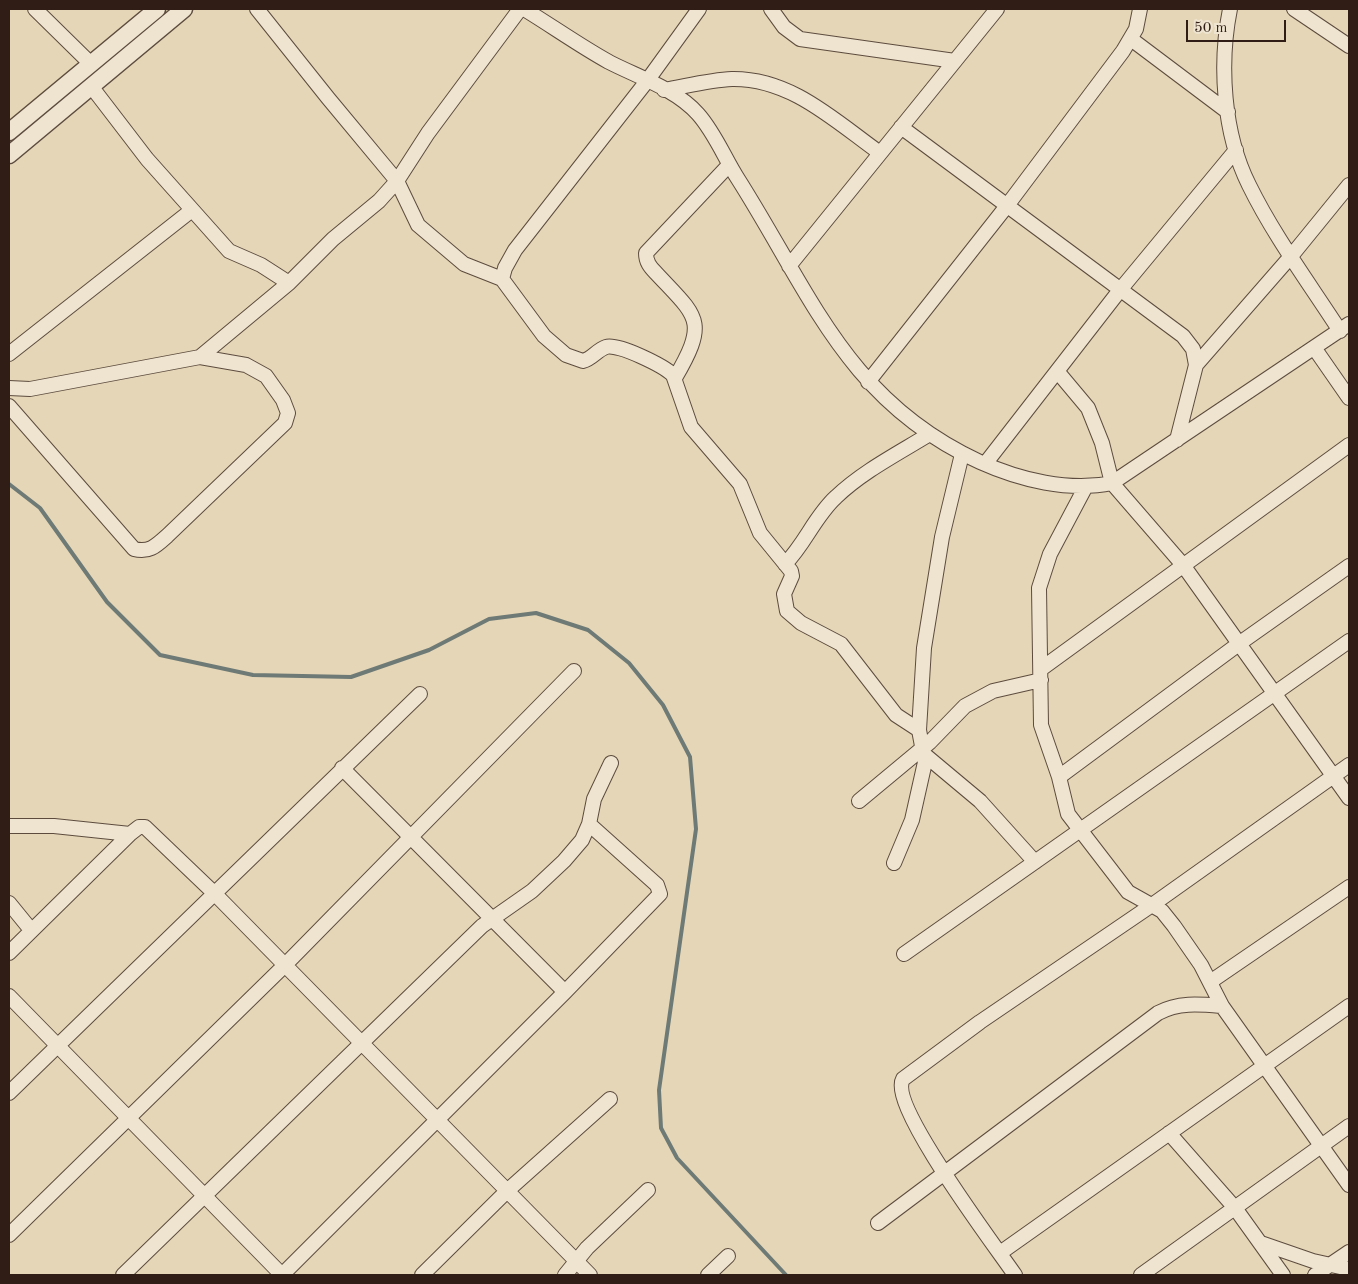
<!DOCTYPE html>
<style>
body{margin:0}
#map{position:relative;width:1358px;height:1284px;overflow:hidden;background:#e5d6b7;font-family:"Old Standard TT",serif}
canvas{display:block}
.frame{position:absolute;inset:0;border:10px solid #301e16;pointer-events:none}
.scale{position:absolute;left:1186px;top:20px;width:100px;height:22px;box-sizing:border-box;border:2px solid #301e16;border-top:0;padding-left:6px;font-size:15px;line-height:18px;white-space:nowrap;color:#301e16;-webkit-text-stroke:4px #eee4d0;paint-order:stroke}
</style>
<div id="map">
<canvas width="1358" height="1284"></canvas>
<div class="frame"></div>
<div class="scale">50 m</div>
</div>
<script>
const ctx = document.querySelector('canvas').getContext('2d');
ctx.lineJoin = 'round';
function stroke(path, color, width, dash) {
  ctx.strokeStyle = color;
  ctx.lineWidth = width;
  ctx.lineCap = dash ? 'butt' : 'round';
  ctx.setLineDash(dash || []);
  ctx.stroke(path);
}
const stream = new Path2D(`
 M9,484L40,508L107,602L160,655L253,675L351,677L429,650L489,619L536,613L588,630L629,663L663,705L690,757L696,829L659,1090L661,1128L677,1158L786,1275`);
const minor = new Path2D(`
 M35,9L91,64
 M257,9L328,98L397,181L418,225L464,264L502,279L544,336L566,355L583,361C592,359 597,350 606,347C618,343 664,366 673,375L691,427L740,484L760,533L791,571L792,576L784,594L787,611L801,623L841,644L896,715L919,730
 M524,9C552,26 580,46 609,62C638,77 676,89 698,114C715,133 725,159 738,179C811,294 847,401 980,462C1020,480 1069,492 1112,483L1349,324
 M771,9L784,27L800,39L955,61
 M1230,9C1219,64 1223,133 1249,185C1274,236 1309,283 1340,331
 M1294,9L1349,46
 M1131,39L1228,112
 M91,86L147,159L229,251L261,265L289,283
 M664,90C687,86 710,80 732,79C791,78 835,121 880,153
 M901,127L1183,336L1193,349L1196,365L1177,440
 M789,266L997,9
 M502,279L505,268L515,250L647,81L699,9
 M1315,349L1349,398
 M9,354L192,210
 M200,357L289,283L333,239L379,201L397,181L428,133L520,9
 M1196,365L1292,255L1349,185
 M1057,371L1088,408L1102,443L1112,483L1183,565L1349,798
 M675,378C709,320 697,317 656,273C650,267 646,262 646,253L729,165
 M868,382L1006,207L1123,51L1136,29L1140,9
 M9,388L30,389L200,357L246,365L266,376L283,400L288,413L285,423L167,536C156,546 149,553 134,549L9,406
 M985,464L1120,290L1236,150
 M1086,486L1050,554L1039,588L1041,725L1059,777L1068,814L1128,892L1162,911L1174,926L1201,965L1222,1006L1349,1185
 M785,564C805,544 815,516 836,497C862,472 897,454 928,435
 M1041,669L1349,445
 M925,755L980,801L1035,862
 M342,768L565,992
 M1059,777L1240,643L1349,566
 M859,801L930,742L965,706L993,691L1041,680
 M9,826H54L130,834
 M894,863L912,820L925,762L919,730L924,648L942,537L962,454
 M9,903L31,930
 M9,953L130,834L139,827H145L214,893L590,1275
 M904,954L1349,641
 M1210,982L1349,887
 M9,996L282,1275
 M9,1093L420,694
 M1169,1133L1235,1208L1283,1275
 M878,1223L1158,1013C1178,1002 1199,1004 1222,1006
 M9,1235L285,965L574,671
 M1261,1243L1313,1261L1349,1269
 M1000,1253L1349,1006
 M123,1275L482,926L532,891L564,861L582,840L589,824L594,799L611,763
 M282,1275L565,992L660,894L657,885L589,824
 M422,1275L507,1191L610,1099
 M565,1275L587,1248L648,1190
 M708,1275L728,1256
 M1015,1275C996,1247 888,1105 903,1079L980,1022L1152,905L1349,765
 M1141,1275L1349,1126
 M1315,1275L1349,1252`);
const tertiary = new Path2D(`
 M9,132L157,9
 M9,155L184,9`);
stroke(stream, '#6e7a75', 4);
stroke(minor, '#5d4c3e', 16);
stroke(tertiary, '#5d4c3e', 19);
stroke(minor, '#eee4d0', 14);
stroke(tertiary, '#eee4d0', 16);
</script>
